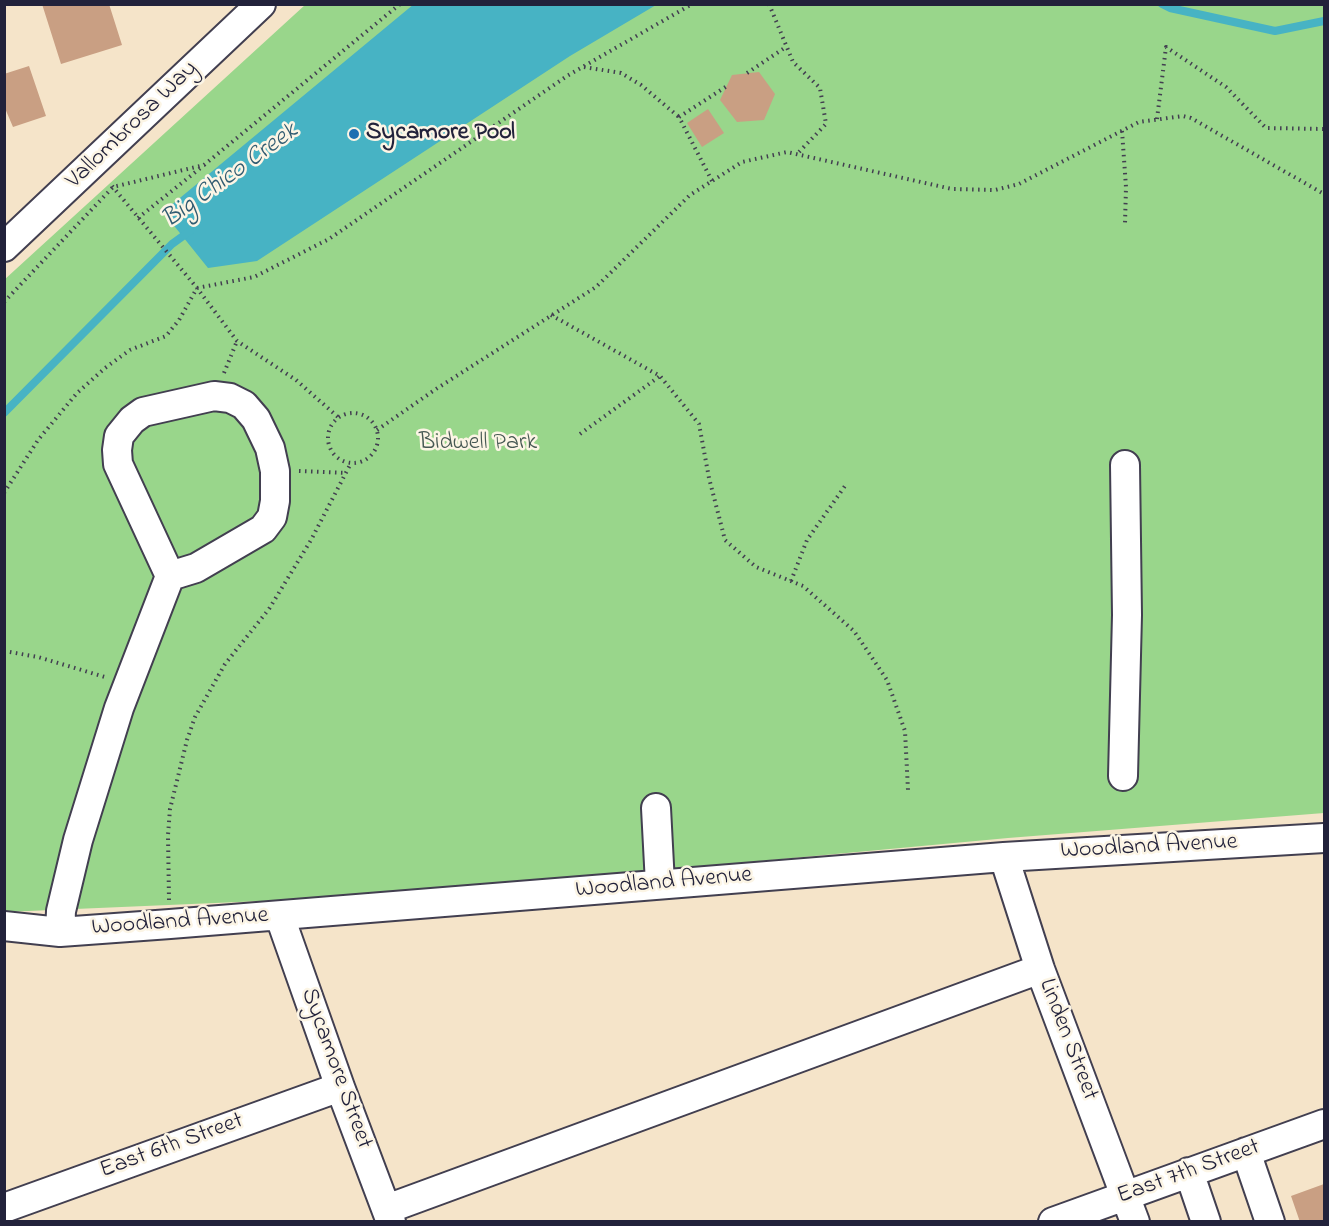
<!DOCTYPE html>
<style>
body{margin:0}
#map{position:relative;width:1329px;height:1226px;overflow:hidden;background:#f5e4c9;font-family:"Indie Flower",sans-serif}
canvas{display:block}
.frame{position:absolute;inset:0;border:6px solid #22223b;pointer-events:none}
</style>
<div id="map">
<canvas width="1329" height="1226"></canvas>
<div class="frame"></div>
</div>
<script>
const ctx = document.querySelector('canvas').getContext('2d');
ctx.lineJoin = 'round';
function fillPath(path, color) {
  ctx.fillStyle = color;
  ctx.fill(path, 'evenodd');
}
function stroke(path, color, width, dash) {
  ctx.strokeStyle = color;
  ctx.lineWidth = width;
  ctx.lineCap = dash ? 'butt' : 'round';
  ctx.setLineDash(dash || []);
  ctx.stroke(path);
}
function label(font, color, halo, rows, align = 'center') {
  ctx.font = font + ' "Indie Flower",sans-serif';
  ctx.lineWidth = 5;
  ctx.setLineDash([]);
  ctx.textBaseline = 'middle';
  ctx.strokeStyle = halo;
  ctx.fillStyle = color;
  for (const [text, x, y, turn = 0] of rows) {
    ctx.save();
    ctx.translate(x, y);
    ctx.rotate((+turn || 0) * Math.PI / 180);
    ctx.textAlign = isNaN(turn) ? turn : align;
    if (halo) ctx.strokeText(text, 0, 0);
    ctx.fillText(text, 0, 0);
    ctx.restore();
  }
}
const green = new Path2D(`
 M305,5H1324V813L1008,838L631,873L285,900L5,912L4,280Z`);
const water = new Path2D(`
 M414,4L656,5L570,56L257,261L208,268L163,212Z`);
const stream = new Path2D(`
 M1162,4L1170,8L1275,31L1324,21
 M4,413L172,244L190,231`);
const building = new Path2D(`
 M42,4H109L122,45L61,64Z
 M29,66L46,116L13,127L4,106V74Z
 M759,72L775,94L764,120L737,122L720,100L732,75Z
 M708,109L724,133L702,147L687,123Z
 M1324,1184V1222H1300L1291,1196Z`);
const path = new Path2D(`
 M769,4L793,62L820,88L826,124L797,154
 M584,67L621,73L641,85L679,117
 M747,73L786,47
 M1157,119L1166,47L1226,87L1266,128L1324,129
 M1122,131L1126,187L1125,223
 M712,181L679,117L727,86
 M112,186L197,288L237,341L296,380L338,417
 M138,218L203,166
 M197,288L254,277L329,239L567,76L692,4
 M4,302L113,187L204,165L400,4
 M551,315L660,376L699,424L709,478L725,540L756,567L803,586L854,631L887,680L905,731L908,790
 M224,373L237,341
 M328 438a25 25 0 1 1 50 0a25 25 0 1 1-50 0Z
 M377,430L436,389L596,287L690,195L742,162L787,152L952,189L995,190L1019,184L1139,122L1183,116L1191,118L1324,194
 M580,434L660,376
 M299,471L347,473
 M4,493L38,440L77,393L105,368L130,350L166,336L179,320L197,288
 M791,581L807,540L845,486
 M4,651L38,657L105,677
 M169,900L168,835L170,809L187,740L195,717L225,664L269,609L311,540L351,463`);
const minor = new Path2D(`
 M4,247L261,4
 M1123,776L1127,615L1125,465
 M656,808L660,884
 M1004,857L1040,969L1135,1222
 M280,917L340,1087L391,1222
 M4,926L60,932L170,924L1004,857L1324,838
 M60,932L61,911L78,840L119,708L170,576L118,464L117,450L119,436L132,420L143,412L214,396L230,398L244,405L256,419L270,448L275,471V501L272,517L263,529L196,568L170,576
 M1246,1152L1270,1222
 M1189,1172L1206,1222
 M4,1208L340,1087
 M387,1209L1040,969
 M1053,1222L1324,1124`);
const markers = [
 [354,134,6,"#1f6fb2"]
];
const streetNames = [
 ["Vallombrosa Way",133,126,-44],
 ["Woodland Avenue",1149,848,-3],
 ["Woodland Avenue",664,884,-5],
 ["Woodland Avenue",180,923,-4],
 ["Linden Street",1067,1040,69],
 ["Sycamore Street",335,1069,70],
 ["East 6th Street",172,1147,-20],
 ["East 7th Street",1189,1173,-20]
];
const poiNames = [
 ["Sycamore Pool",366,134]
];
const parkNames = [
 ["Bidwell Park",478,444]
];
const waterNames = [
 ["Big Chico Creek",231,177,-36]
];
fillPath(green, '#99d68b');
fillPath(water, '#47b3c4');
stroke(stream, '#47b3c4', 8);
fillPath(building, '#c99f83');
stroke(minor, '#423f50', 32);
stroke(path, '#423f50', 4, [1.5, 4.5]);
stroke(minor, '#fff', 28);
for (const [x, y, r, color] of markers) {
  const dot = new Path2D();
  dot.arc(x, y, r, 0, 2 * Math.PI);
  ctx.fillStyle = color;
  ctx.fill(dot);
  stroke(dot, '#fcf5e5', 2);
}
label('24px', '#22223b', '#fcf5e5', streetNames);
label('bold 24px', '#22223b', '#fcf5e5', poiNames, 'left');
label('24px', '#465853', '#fcf5e5', parkNames);
label('italic 26px', '#315c72', '#fcf5e5', waterNames);
</script>
